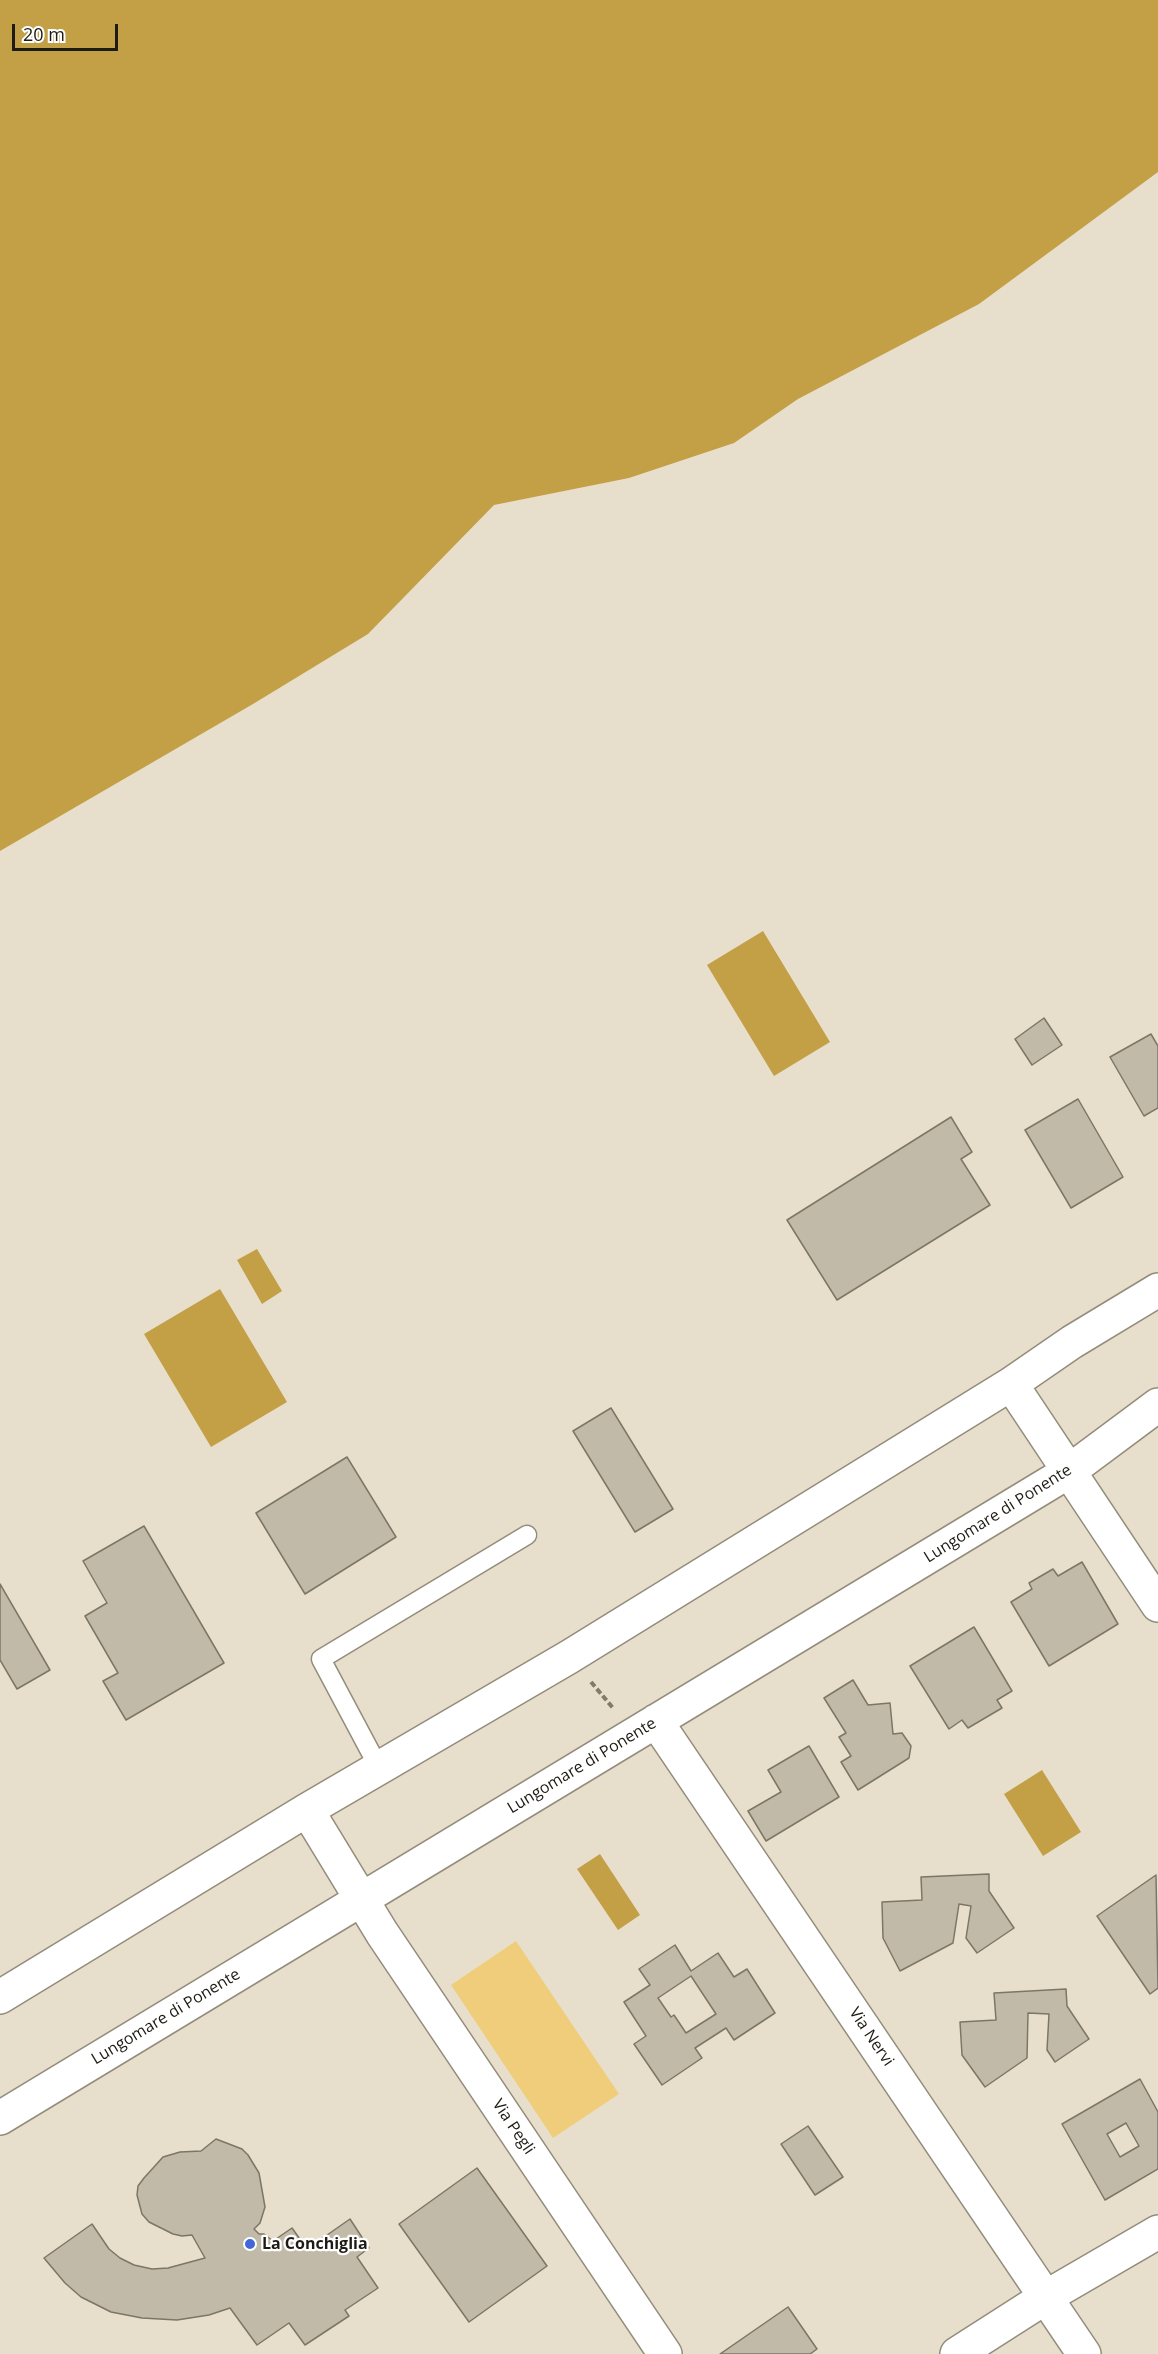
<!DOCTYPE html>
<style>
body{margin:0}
#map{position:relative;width:1158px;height:2354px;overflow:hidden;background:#e7dfcc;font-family:"Open Sans",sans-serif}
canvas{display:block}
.scale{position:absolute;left:12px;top:24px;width:106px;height:27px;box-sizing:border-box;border:3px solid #1e1b14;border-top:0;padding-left:8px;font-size:18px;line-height:21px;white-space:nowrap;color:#1e1b14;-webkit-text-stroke:4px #fff;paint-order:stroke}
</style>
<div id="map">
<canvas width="1158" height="2354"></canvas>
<div class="scale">20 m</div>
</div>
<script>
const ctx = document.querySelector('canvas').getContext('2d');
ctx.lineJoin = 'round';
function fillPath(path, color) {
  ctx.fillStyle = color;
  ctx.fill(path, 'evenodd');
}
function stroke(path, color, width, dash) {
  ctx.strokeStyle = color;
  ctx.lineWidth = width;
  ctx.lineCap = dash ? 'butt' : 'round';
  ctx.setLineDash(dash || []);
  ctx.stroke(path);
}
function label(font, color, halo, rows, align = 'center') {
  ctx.font = font + ' "Open Sans",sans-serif';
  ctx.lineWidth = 4.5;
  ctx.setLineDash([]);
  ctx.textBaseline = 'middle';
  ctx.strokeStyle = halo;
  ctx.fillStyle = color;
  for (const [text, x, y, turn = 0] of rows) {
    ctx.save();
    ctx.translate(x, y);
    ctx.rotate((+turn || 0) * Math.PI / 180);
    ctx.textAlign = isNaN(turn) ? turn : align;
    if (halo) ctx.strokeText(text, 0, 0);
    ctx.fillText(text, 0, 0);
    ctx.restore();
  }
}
const green = new Path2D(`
 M516,1941L619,2094L553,2138L451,1985Z`);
const water = new Path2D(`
 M0,0H1158V172L979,304L798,399L734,443L629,478L494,505L368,634L253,704L0,851Z
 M763,931L830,1042L774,1076L707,965Z
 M257,1249L282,1291L262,1304L237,1260Z
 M220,1289L287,1402L211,1447L144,1334Z
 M1042,1770L1081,1832L1043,1856L1004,1794Z
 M600,1854L640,1915L618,1930L577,1869Z`);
const building = new Path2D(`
 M1044,1018L1062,1045L1032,1065L1015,1039Z
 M1151,1034L1158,1046V1108L1144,1116L1110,1057Z
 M1078,1099L1123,1177L1071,1208L1025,1130Z
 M951,1117L972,1152L961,1159L990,1205L837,1300L787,1220Z
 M611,1408L673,1509L635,1532L573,1431Z
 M347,1457L396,1537L305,1594L256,1513Z
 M144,1526L224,1663L126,1720L103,1681L118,1673L85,1616L107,1603L83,1561Z
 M1082,1562L1118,1624L1049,1666L1011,1602L1032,1589L1029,1583L1053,1569L1058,1576Z
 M0,1584L50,1670L17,1689L0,1660Z
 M974,1627L1012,1691L997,1700L1002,1708L968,1728L962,1720L949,1729L910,1666Z
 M853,1680L868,1705L890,1703L893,1734L902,1733L911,1746L909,1758L858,1790L841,1762L851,1756L839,1737L846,1733L824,1698Z
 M809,1746L839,1797L766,1841L748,1811L781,1792L768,1770Z
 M989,1874V1891L1014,1928L977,1953L966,1938L971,1906L959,1904L953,1943L900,1971L883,1938L882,1902L922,1900L921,1877Z
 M1156,1875L1158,1988L1150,1994L1097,1916Z
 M675,1945L691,1971L718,1953L734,1977L747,1969L775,2013L734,2040L726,2028L695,2048L702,2058L662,2085L634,2044L646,2036L624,2002L650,1985L639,1969ZM691,1976L716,2014L686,2033L674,2015L671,2017L658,1998Z
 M1066,1989L1067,2006L1089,2039L1055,2062L1047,2050L1049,2014L1028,2013L1027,2058L985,2087L962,2055L960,2022L996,2020L994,1993Z
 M1140,2079L1158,2112V2169L1105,2200L1062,2124ZM1126,2123L1139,2146L1120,2157L1107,2134Z
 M808,2126L843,2177L815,2195L781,2144Z
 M216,2139L242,2149L248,2155L259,2173L265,2207L260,2223L254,2229L259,2234H264L273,2241L292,2228L307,2249L350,2219L369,2248L357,2257L378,2288L345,2310L349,2316L305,2345L289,2323L257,2345L230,2308L209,2315L177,2320L142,2318L111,2312L81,2297L65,2283L44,2258L92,2224L109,2249L120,2258L134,2265L152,2269L168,2268L205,2258L192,2235L182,2236L173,2234L149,2222L142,2214L137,2195L138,2186L144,2178L163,2157L180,2152L201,2151Z
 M477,2168L547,2266L469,2322L399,2224Z
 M788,2307L817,2349L810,2354H720Z`);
const path = new Path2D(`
 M591,1682L613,1708`);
const lane = new Path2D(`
 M379,1768L321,1659L527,1535`);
const street = new Path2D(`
 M1011,1384L1158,1605
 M656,1721L1084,2354
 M307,1810L382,1933L665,2354
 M0,1997L307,1810L569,1657L1011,1384L1072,1342L1158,1290
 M0,2118L1068,1472L1158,1405
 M957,2354L1046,2297L1158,2232`);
const markers = [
 [250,2244,6,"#4267d9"]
];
const streetNames = [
 ["Lungomare di Ponente",998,1514,-32],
 ["Lungomare di Ponente",582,1766,-31],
 ["Lungomare di Ponente",166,2017,-31],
 ["Via Nervi",871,2037,56],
 ["Via Pegli",513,2127,56]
];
const poiNames = [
 ["La Conchiglia",262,2244]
];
fillPath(green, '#f0cd7a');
fillPath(water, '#c39f46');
fillPath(building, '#c2baa8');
stroke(building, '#7d7665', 1.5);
stroke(lane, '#948c7b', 21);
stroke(street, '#948c7b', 36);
stroke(path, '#817b6e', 4, [6, 3]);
stroke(lane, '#fff', 18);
stroke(street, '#fff', 33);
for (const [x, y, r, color] of markers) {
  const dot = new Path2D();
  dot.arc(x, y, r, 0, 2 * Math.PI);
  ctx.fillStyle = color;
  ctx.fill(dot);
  stroke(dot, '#fff', 2);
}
label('16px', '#1e1b14', '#fff', streetNames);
label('bold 16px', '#1e1b14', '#fff', poiNames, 'left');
</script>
